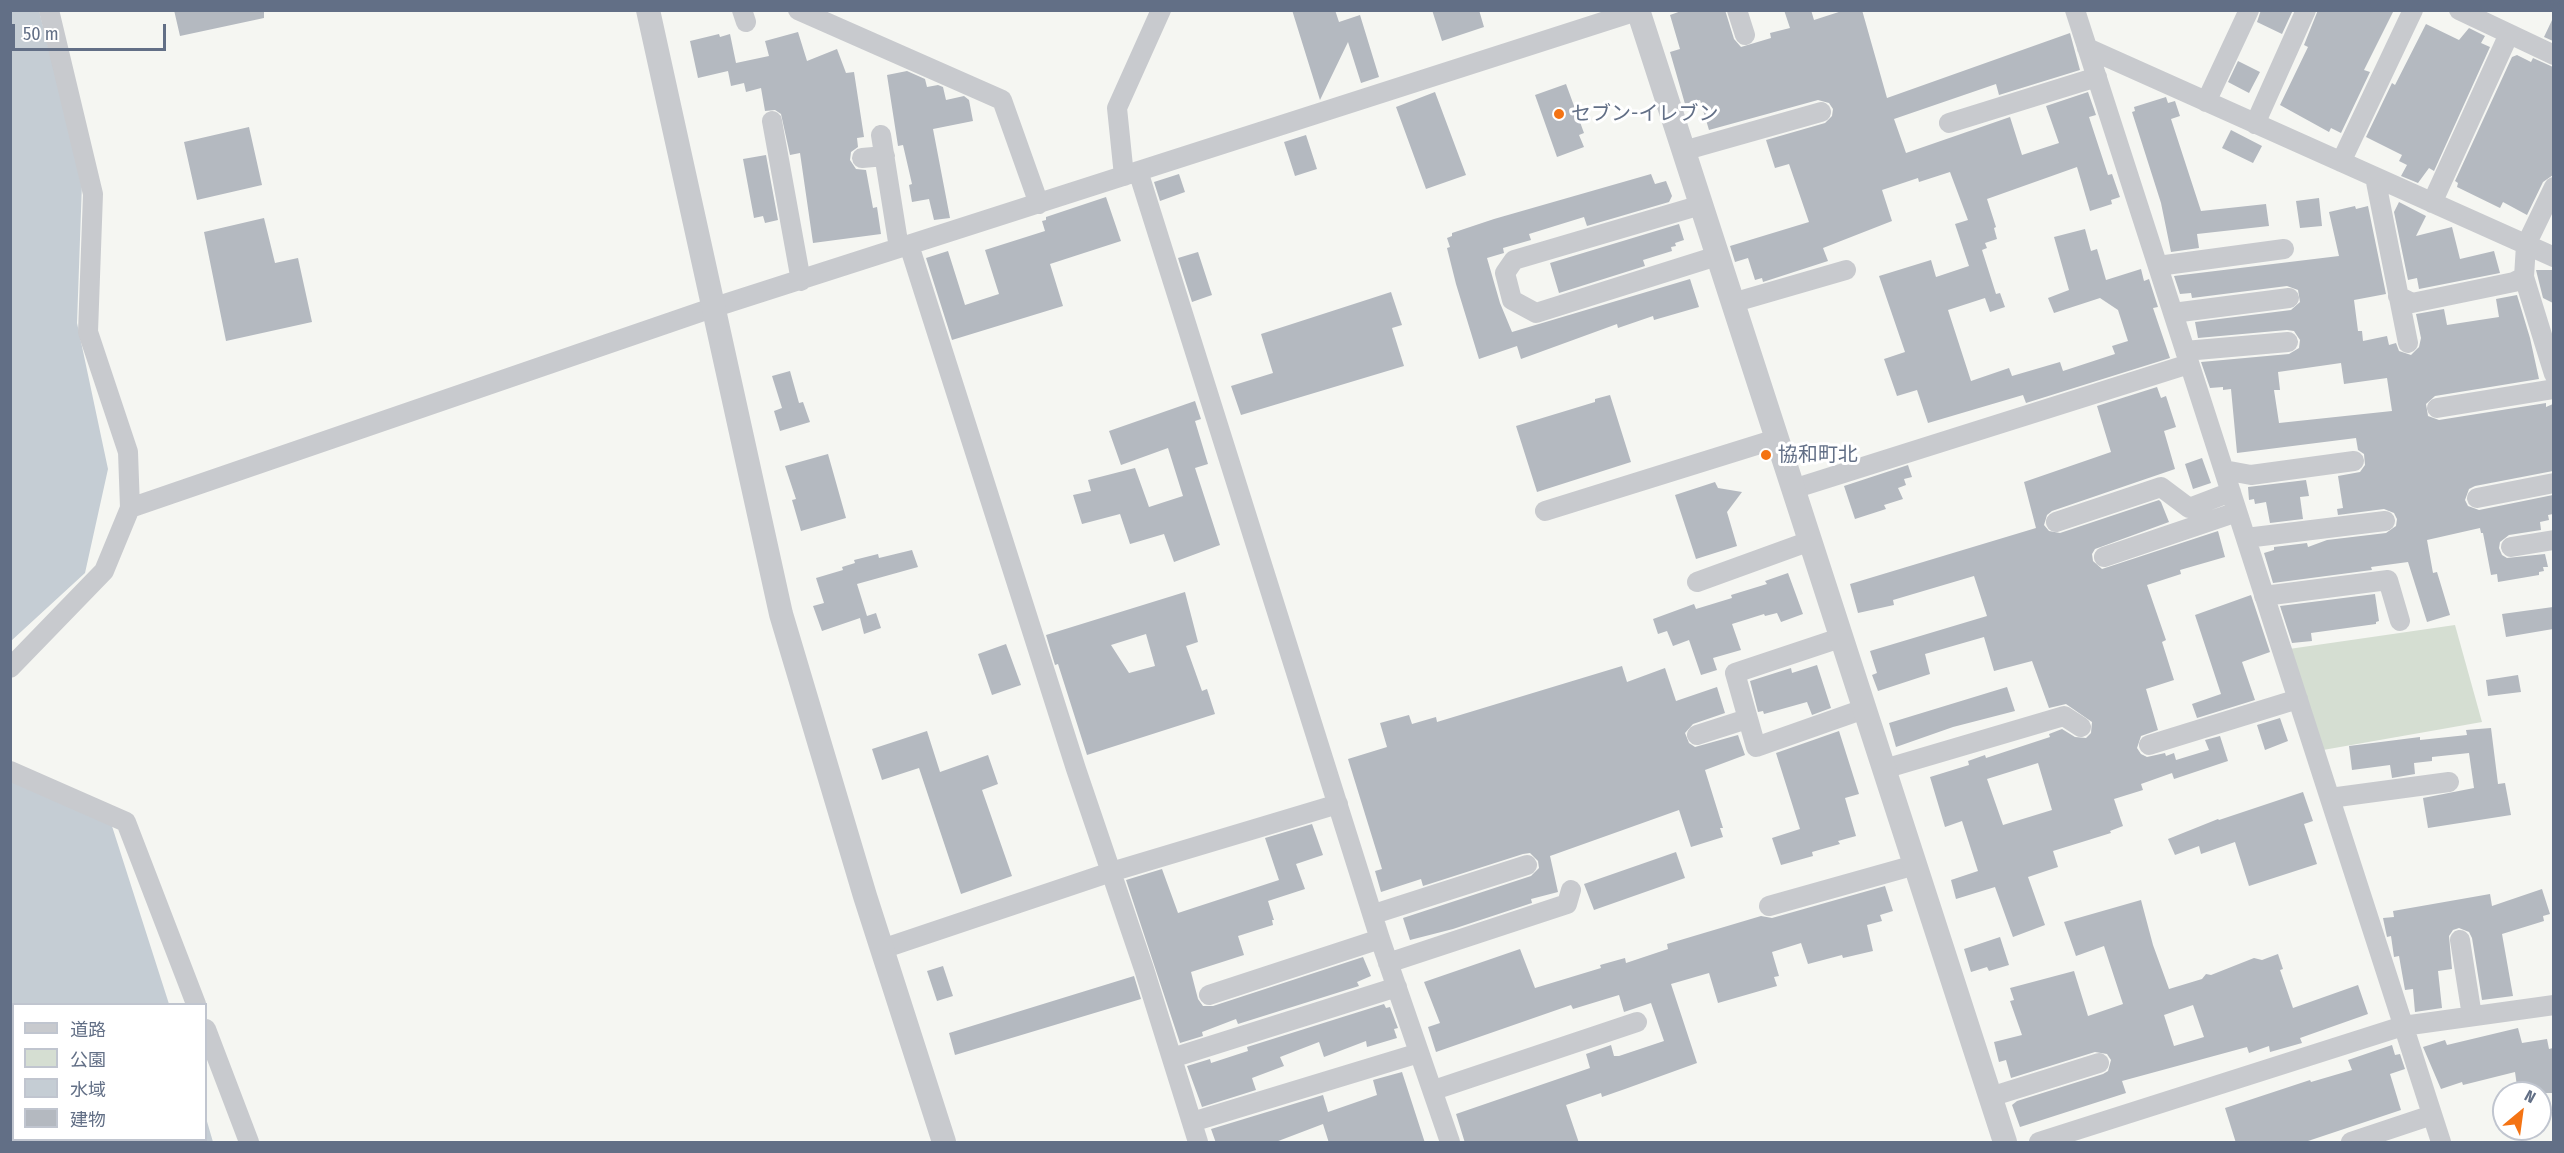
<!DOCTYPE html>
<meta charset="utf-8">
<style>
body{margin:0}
#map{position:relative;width:2564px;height:1153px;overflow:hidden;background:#f5f6f2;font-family:"Fira Sans Condensed","Noto Sans JP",sans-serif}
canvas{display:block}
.frame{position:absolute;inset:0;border:12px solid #626f86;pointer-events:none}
.legend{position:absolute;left:12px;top:1003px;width:195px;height:138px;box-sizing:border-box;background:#fff;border:2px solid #c0c5cf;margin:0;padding:8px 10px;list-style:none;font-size:18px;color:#626f86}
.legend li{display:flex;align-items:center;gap:12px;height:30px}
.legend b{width:30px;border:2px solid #c0c5cf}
.north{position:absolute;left:2492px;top:1081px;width:60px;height:60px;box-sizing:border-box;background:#fff;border:2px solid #c0c5cf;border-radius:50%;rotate:29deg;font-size:16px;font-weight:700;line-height:24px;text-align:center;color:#626f86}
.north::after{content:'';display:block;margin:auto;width:21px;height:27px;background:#f47313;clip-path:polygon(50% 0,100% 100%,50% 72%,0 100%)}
.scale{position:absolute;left:12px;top:24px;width:154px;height:27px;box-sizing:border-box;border:3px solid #626f86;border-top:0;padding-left:8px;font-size:18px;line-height:21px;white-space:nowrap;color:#626f86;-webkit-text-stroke:4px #fff;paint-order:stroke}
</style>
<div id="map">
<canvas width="2564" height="1153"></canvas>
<div class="frame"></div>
<ul class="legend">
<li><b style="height:8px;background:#c8cace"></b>道路</li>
<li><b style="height:16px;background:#d5ded2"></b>公園</li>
<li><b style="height:16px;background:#c5cdd4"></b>水域</li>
<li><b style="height:16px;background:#b4b9c0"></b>建物</li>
</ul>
<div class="north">N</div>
<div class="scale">50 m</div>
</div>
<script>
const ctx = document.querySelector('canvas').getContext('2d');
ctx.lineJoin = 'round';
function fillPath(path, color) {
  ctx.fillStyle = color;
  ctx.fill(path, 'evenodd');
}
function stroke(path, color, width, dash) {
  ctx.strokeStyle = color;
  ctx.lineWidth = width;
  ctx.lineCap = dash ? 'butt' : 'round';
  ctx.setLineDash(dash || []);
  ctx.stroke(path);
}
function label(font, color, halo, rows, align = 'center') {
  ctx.font = font + ' "Fira Sans Condensed","Noto Sans JP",sans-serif';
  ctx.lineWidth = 6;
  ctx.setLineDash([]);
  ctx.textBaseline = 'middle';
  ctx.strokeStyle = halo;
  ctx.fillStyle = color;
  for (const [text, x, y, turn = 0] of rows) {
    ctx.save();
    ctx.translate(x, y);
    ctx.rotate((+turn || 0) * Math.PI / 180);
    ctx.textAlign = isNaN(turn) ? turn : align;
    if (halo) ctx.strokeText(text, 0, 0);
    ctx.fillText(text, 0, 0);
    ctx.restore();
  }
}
const green = new Path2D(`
 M2455,625L2482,722L2323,750L2289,649Z`);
const water = new Path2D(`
 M39,10L82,183L77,323L108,469L85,573L11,641L10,11Z
 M11,778L111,823L169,1004H14V1140H206V1118L213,1142H11Z`);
const building = new Path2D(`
 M174,10H264V18L180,36Z
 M1292,10H1335L1339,22L1360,15L1379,77L1361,83L1348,42L1320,100Z
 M1432,10H1479L1484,27L1442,41Z
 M1684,10H1725L1734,39L1741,47L1771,38L1770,33L1790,28L1784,10H1811L1814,20L1845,10H1862L1887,98L2070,33L2080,70L1999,95L1996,84L1894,119L1906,153L2010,117L2022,155L2059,143L2046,106L2088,92L2096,115L2089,117L2108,175L2112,174L2120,197L2111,200L2112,204L2090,211L2077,167L1987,199L1996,227L1994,228L1997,239L1985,243L1987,248L1982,250L1996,294L2000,293L2005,307L1990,312L1985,298L1948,310L1971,381L2009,368L2012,376L2060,362L2063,371L2115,354L2112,346L2128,341L2118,310L2100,298L2054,313L2048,298L2069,290L2054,237L2085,229L2091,251L2097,249L2106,280L2141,269L2144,281L2149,279L2158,307L2153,308L2170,358L2026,403L2023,395L1928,423L1917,390L1897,396L1884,359L1905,352L1879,276L1931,260L1936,277L1969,266L1955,224L1968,220L1950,172L1919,182L1918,178L1882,190L1892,221L1823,248L1828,261L1763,282L1762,278L1755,280L1748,258L1735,262L1730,246L1809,222L1789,164L1775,168L1766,140L1825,123L1832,116L1833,109L1829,103L1818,100L1709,130L1700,100L1685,104L1670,52L1680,49L1670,15Z
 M2261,10H2293L2282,34L2257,22Z
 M2318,10H2394L2364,70L2370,72L2341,133L2331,128L2329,132L2280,105L2308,47L2304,45Z
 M2553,18V41L2544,37Z
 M2426,24L2459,40L2469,28L2485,36L2481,43L2490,47L2434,171L2429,168L2418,183L2401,176L2407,165L2399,161L2402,155L2366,137L2392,83L2395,85Z
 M798,32L807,61L837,49L846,73L854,72L864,137L857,138L858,147L851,152L850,160L856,169L866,170L873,208L877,207L881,234L813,243L800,153L790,155L781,114L775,110L765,111L761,88L746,92L744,83L731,86L728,71L698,78L690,41L719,34L720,37L730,34L736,63L769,56L765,41Z
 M2517,55L2531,62L2533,58L2553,67V175L2543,182L2527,215L2503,202L2500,208L2457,187L2458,183L2455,181L2512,57Z
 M2238,61L2260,72L2249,93L2228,82Z
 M907,71L925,79L927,87L938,85L943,87L946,100L964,96L969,100L973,121L933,129L950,218L934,220L929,199L912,202L909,185L912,184L903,145L898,146L887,75Z
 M1566,84L1584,133L1579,135L1584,147L1557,157L1535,95Z
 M1435,92L1466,175L1426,189L1396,107Z
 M2166,97L2168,103L2175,101L2180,116L2171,119L2201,211L2266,204L2269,226L2197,234L2199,248L2171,252L2161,203L2132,112L2135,111L2134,107Z
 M249,127L262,185L197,200L184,142Z
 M2231,130L2262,146L2253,163L2222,148Z
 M1306,135L1317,169L1295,176L1284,142Z
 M766,155L778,220L765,223L763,216L754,218L743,159Z
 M1179,174L1185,192L1160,201L1154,182Z
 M1651,174L1655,184L1666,181L1672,196L1669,202L1587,226L1584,217L1529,234L1531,240L1503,248L1504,253L1487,258L1500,303L1512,332L1690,279L1699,307L1654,320L1653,316L1618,328L1617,324L1521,359L1517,346L1479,359L1456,284L1447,248L1450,247L1447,238L1452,236V233L1494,219Z
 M1106,197L1121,241L1050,264L1063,306L952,340L926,258L948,251L965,305L999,294L985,250L1045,231L1042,221L1046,220V217Z
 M2319,198L2322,226L2300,228L2296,201Z
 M2399,202L2426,216L2416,236L2452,227L2460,259L2494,251L2500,273L2419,289L2417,278L2408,280L2394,212Z
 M2355,206L2356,209L2368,206L2386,294L2354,300L2358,331H2362L2363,341L2387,336L2389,345L2396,343L2399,351L2411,355L2419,347L2421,338L2416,314L2444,309L2447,325L2499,317L2496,299L2517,295L2530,338L2539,379L2435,396L2426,404L2428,416L2439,420L2546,403V407L2553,404V471L2475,486L2469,489L2465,500L2468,506L2479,510L2553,495V514L2548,515L2549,520L2540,522L2541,530L2509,535L2500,542L2499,548L2502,555L2507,558L2545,554L2548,567H2543L2544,571L2539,572V575L2498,582L2497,574L2491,575L2483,533H2481L2480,528L2427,540L2433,573L2437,572L2450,615L2427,622L2408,562L2371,567L2372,570L2273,583L2264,553L2274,550V547L2307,543L2308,547L2327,540L2386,533L2396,526L2397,519L2394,513L2384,509L2338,515L2337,509L2343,508L2338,476L2360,472L2365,465L2364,454L2358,450L2356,438L2237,453L2231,389L2223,390V387L2210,388L2201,362L2289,354L2299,348L2300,340L2294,331L2287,330L2198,338L2195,322L2291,310L2300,302L2298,290L2287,286L2192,298L2191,293L2180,294L2174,276L2339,256L2329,212ZM2341,363L2344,384L2387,378L2392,411L2279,423L2274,390H2280L2278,372Z
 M264,218L275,263L298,258L312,322L226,341L204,232Z
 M1679,224L1684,240L1675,243L1676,246L1671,247L1672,251L1643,260L1645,266L1559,293L1550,263Z
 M1198,252L1212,295L1192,302L1178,258Z
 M2536,270H2553V303L2543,298Z
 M1391,292L1402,325L1392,328L1404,366L1241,415L1231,386L1273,373L1261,334Z
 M790,371L799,403L803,402L810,422L780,431L774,411L782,408L772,376Z
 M2157,387L2161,398L2166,396L2176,427L2164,431L2175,469L2052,511L2047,515L2044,525L2049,531L2060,533L2159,500L2161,502L2169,522L2095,549L2092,554L2093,561L2102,569L2218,531L2225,557L2180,570L2181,574L2147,585L2166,640L2162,642L2174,680L2146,689L2158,730L2141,736L2137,748L2141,754L2147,757L2165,753L2166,756L2174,753L2176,760L2209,750L2205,740L2220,736L2228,761L2174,779L2172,773L2141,784L2143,790L2114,799L2123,826L2110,831L2111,833L2053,851L2058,867L2028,877L2045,925L2013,937L1995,887L1956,899L1951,880L1978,871L1962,821L1945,827L1930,777L1969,765L1968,761L1985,755L1986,758L2050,737L2049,734L2062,729L2075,737L2086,738L2091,733L2092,722L2066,704L2049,708L2032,661L1994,671L1984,637L1925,654L1930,674L1878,691L1872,675L1877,673L1870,651L1987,616L1974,576L1893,600L1894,605L1858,613L1850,584L2036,528L2024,482L2111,452L2097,406ZM2038,763L2052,810L2003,825L1987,779Z
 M1610,395L1631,462L1537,492L1516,426L1595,402V399Z
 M1195,401L1201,419L1195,421L1208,464L1195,468L1220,545L1174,562L1164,534L1130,544L1120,514L1082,524L1073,495L1091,491L1088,480L1135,468L1149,507L1183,496L1168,448L1121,465L1109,431Z
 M828,454L846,518L801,531L792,500L796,499L785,466Z
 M2202,458L2211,483L2193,489L2185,464Z
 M1908,465L1912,477L1904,479L1906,485L1898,488L1903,499L1884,505L1886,509L1855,519L1844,486Z
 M2306,480L2309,496L2300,497L2303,519L2270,523L2266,502L2255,504L2254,499L2249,500L2248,487Z
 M1715,482L1718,488L1742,492L1727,512L1737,546L1696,559L1675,495Z
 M912,550L918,567L857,584L867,616L876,613L881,628L864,634L860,618L822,631L813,606L824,603L816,578L843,570L842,567L855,563L854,560L878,554L879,558Z
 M1788,573L1803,614L1781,622L1777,613L1765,616L1764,614L1732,624L1741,650L1713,658L1717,670L1701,675L1689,640L1673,646L1667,631L1658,634L1653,619L1694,604L1696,609L1732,598L1731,595L1767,584L1765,581Z
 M1185,592L1198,642L1186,646L1202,691L1207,689L1215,714L1087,755L1058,664L1055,665L1046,635ZM1146,634L1155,666L1129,673L1111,645Z
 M2375,594L2379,621L2376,622V624L2311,633L2312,641L2292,643L2280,606Z
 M2251,595L2270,652L2242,662L2255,700L2197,718L2192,704L2221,694L2195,615Z
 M2553,607V629L2506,637L2502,614Z
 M1006,644L1021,685L992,695L978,654Z
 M1817,665L1831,708L1812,715L1807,702L1764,714L1763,711L1758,712L1750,681L1791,668L1792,673Z
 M1622,666L1627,682L1665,668L1676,701L1717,687L1725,713L1693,724L1685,733L1689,743L1695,747L1738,735L1745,755L1705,770L1723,828H1720L1723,837L1691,847L1679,810L1550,856L1558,892L1531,899L1532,903L1453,929L1410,940L1403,918L1531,876L1539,868L1538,861L1530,853L1523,854L1423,886L1421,879L1381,892L1375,871L1382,869L1348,759L1387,747L1380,723L1409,715L1412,724L1436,717L1437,722Z
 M2518,675L2521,692L2488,696L2486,680Z
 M2007,687L2015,711L1953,727L1896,747L1889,723Z
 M2280,718L2288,741L2265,750L2257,725Z
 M2491,728L2498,784L2505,783L2511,815L2428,828L2423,798L2474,788L2469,753L2432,757V761L2414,763L2415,774L2392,778L2390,765L2352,770L2349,746L2420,737V740L2467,735L2466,730Z
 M927,731L940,772L988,755L998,784L982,790L1012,876L961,894L919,768L882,780L872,749Z
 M1839,731L1859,794L1845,798L1856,836L1838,841L1840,844L1812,852L1813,856L1781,865L1772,838L1800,829L1776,753Z
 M2303,792L2313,821L2304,824L2317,864L2249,886L2235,842L2201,854L2199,846L2175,855L2168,839L2218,819L2219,820Z
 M1312,824L1323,855L1296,864L1305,889L1268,901L1274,920H1272L1273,925L1238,936L1244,955L1191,972L1198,999L1203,1006H1213L1363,957L1371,976L1357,982L1359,986L1238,1024L1236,1019L1202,1032L1203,1036L1180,1043L1126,880L1162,869L1178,913L1279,880L1265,838Z
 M1676,852L1685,878L1594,910L1584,884Z
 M1885,886L1893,911L1880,915L1882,921L1867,925L1873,951L1843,958L1842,955L1808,964L1801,943L1772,952L1779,976L1774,977L1777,986L1718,1003L1709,973L1671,984L1697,1063L1625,1089L1602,1097L1601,1093L1566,1105L1579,1143H1465L1456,1114L1590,1068L1586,1054L1611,1045L1614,1056H1619L1664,1041L1651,1003L1624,1012L1619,995L1573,1009L1571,1005L1436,1052L1428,1027L1440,1023L1424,982L1520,949L1535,988L1601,968L1600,965L1625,958L1626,963L1668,949L1667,944L1761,916L1772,918Z
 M2542,889L2550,914L2543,916L2544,921L2502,934L2513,996L2482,1000L2472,938L2469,932L2459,928L2453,930L2449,936L2452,969L2438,971L2442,1008L2415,1012L2413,989L2405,990L2399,956L2394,957L2391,936L2387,937L2383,918L2394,917L2393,911L2490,894L2492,906Z
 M2141,900L2153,945L2169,989L2202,979L2206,974L2211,975L2254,958L2262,960L2278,954L2283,969L2280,970L2293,1008L2358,985L2368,1014L2300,1038L2302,1043L2270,1052L2269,1046L2249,1053L2247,1047L2122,1081L2126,1093L2020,1127L2012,1105L2017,1101L2103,1074L2108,1071L2111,1060L2107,1054L2095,1052L2011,1078L2006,1060L1999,1062L1994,1042L2022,1035L2010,1001L2014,1000L2010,988L2074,971L2088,1016L2123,1004L2104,946L2076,956L2064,922ZM2193,1005L2204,1037L2174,1046L2164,1015Z
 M2000,937L2009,965L1989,971L1987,967L1971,972L1964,949Z
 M943,966L953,996L937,1001L927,971Z
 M1134,976L1141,999L955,1055L949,1033Z
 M1384,1004L1386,1008L1390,1007L1398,1028L1394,1029L1397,1038L1367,1047L1366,1041L1324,1057L1319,1042L1280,1057L1284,1066L1252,1078L1256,1090L1202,1107L1187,1066L1210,1059L1211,1063L1248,1051L1247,1047Z
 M2518,1028L2522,1043L2547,1039L2549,1049L2553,1048V1093H2518L2515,1072L2463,1085L2462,1082L2441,1089L2423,1047L2445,1040L2447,1045Z
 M2392,1045L2395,1055L2400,1054L2405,1069L2390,1074L2401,1110L2302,1143H2236L2225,1108L2310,1080L2311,1082L2352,1070L2348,1060Z
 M1402,1072L1425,1143H1329L1323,1124L1273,1143H1216L1211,1129L1323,1095L1328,1112L1377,1095L1373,1080Z`);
const minor = new Path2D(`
 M742,10L746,22
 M798,10L1002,100L1039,204
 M1737,10L1745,35
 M2075,10L2441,1142
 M2459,10L2554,55
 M2087,48L2554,257
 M2206,102L2249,10
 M772,121L801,281
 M1949,123L2097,77
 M2255,124L2306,10
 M881,135L899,248
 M1683,151L1821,112
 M862,158L885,156
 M2341,162L2413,10
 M1138,171L1380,939L1450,1142
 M1124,176L1117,108L1161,10
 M2375,177L2408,343
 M2554,187L2526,245L2524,277L2554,374
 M2432,203L2509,34
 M1701,205L1514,260L1505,273L1512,300L1536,313L1717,256
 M909,245L1076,769L1144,969L1198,1142
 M2158,266L2284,249
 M2398,296L2412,303L2514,282L2524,277
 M1732,303L1846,270
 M2173,313L2289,298
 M2185,351L2288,342
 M2437,408L2554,389
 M2224,470L2251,475L2354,461
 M1793,489L2189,364
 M2477,498L2554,483
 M130,508L712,308L1640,10
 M1545,511L1776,439
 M2056,522L2161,487L2189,508L2231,492
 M2246,538L2385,521
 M2511,547L2554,540
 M2104,557L2237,512
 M1697,582L1810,541
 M2264,596L2388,580L2400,621
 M1840,638L1735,673L1756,747L1864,709
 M10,668L104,571L130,508L128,452L88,332L93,194L49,10
 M1697,735L1747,719
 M2149,745L2298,699
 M1884,769L2064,716L2081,727
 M10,771L126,822L196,1004
 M2330,798L2449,782
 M1769,906L1915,865
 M1374,914L1527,865
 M2460,940L2472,1016
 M882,949L1111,872L1338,804
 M1388,963L1567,904L1571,890
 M1209,995L1380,939
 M206,1029L249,1142
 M1172,1058L1397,987
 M1434,1090L1637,1022
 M1990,1097L2099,1063
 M1192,1122L1419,1053
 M2039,1142L2403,1026L2554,1005
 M2351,1142L2432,1115`);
const tertiary = new Path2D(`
 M648,10L781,614L865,896L944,1142
 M1638,10L2005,1142`);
const markers = [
 [1559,114,6,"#f47313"],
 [1766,455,6,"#f47313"]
];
const poiNames = [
 ["セブン-イレブン",1571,114],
 ["協和町北",1778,455]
];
fillPath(green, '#d5ded2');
fillPath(water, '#c5cdd4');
fillPath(building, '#b4b9c0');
stroke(minor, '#c8cace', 20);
stroke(tertiary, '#c8cace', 24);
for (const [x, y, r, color] of markers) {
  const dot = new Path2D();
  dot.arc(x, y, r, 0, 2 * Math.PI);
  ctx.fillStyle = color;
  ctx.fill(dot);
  stroke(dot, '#fff', 2);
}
label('20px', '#626f86', '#fff', poiNames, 'left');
</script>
